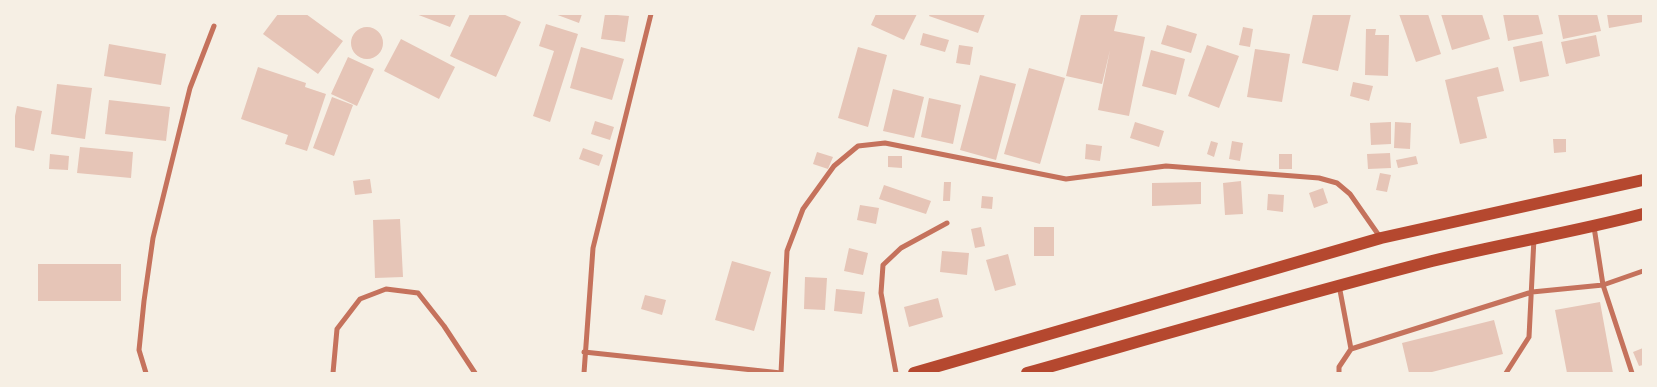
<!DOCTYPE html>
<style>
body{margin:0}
#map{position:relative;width:1657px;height:387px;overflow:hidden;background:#f6efe4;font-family:"Playfair Display",serif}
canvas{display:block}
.frame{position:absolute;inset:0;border:15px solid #f6efe4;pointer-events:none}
</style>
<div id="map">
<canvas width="1657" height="387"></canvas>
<div class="frame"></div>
</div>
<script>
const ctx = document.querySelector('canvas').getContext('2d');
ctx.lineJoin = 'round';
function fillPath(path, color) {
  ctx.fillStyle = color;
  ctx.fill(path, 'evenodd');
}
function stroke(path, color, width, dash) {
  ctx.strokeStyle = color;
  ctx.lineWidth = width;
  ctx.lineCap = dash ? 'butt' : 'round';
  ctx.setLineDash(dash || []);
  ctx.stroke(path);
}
const building = new Path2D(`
 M278,14H306L343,41L318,74L263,34Z
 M416,14H456L450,27Z
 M470,14H503L521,22L496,77L450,56Z
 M555,14H582L579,23Z
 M605,14L629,16L625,42L601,39Z
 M876,14H917L904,40L871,25Z
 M930,14H985L978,33L929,16Z
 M1081,14H1118L1114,31L1145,37L1129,116L1098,110L1110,50L1102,84L1066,76Z
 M1313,14H1351L1338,71L1302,63Z
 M1399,14H1428L1441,54L1416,62Z
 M1441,14H1482L1490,39L1452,50Z
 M1503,14H1538L1543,34L1508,41Z
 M1558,14H1597L1601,31L1563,39Z
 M1607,14H1643V22L1609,28Z
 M546,24L578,34L550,122L533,116L554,51L539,46Z
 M1167,25L1197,34L1191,53L1161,44Z
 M1243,27L1253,29L1250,47L1239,45Z
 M351 43a16 16 0 1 1 32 0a16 16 0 1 1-32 0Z
 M1366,29H1376L1375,35H1389L1388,76L1365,75Z
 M923,33L949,40L945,52L920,45Z
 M1596,35L1600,56L1566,64L1561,42Z
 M401,39L455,67L439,99L384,71Z
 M1542,41L1549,76L1520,82L1513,47Z
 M109,44L166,54L161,85L104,76Z
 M959,45L973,47L970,65L956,63Z
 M1207,45L1239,56L1219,108L1188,96Z
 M581,47L624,59L612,100L570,88Z
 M858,47L887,55L868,127L838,118Z
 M1255,49L1290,54L1282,102L1247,97Z
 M1151,50L1185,59L1176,95L1142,86Z
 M348,57L374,69L357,106L331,94Z
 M258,67L306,83L305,87L326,94L307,151L285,144L288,135L241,119Z
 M1498,67L1504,91L1477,97L1487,138L1460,144L1445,80Z
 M1029,68L1065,78L1040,164L1004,154Z
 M980,75L1016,84L996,160L960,150Z
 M1353,82L1373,86L1369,101L1350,96Z
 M57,84L92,88L85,139L51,134Z
 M893,89L924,97L914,138L883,131Z
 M332,97L353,105L334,156L313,148Z
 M929,98L961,105L953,144L921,137Z
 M109,100L170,107L166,141L105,134Z
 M17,106L42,111L34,151L14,147V121Z
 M595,121L614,127L610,140L591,134Z
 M1135,122L1164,131L1159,147L1130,138Z
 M1391,122V144L1371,145L1370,123Z
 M1395,122L1411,123L1410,149L1394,148Z
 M1553,139H1566V152L1554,153Z
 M1211,141L1218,143L1214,157L1207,154Z
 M1232,141L1243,143L1240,161L1229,159Z
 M1086,144L1102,146L1100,161L1085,159Z
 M80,147L133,152L131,178L77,173Z
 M583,148L603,155L599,166L579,159Z
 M817,152L833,157L828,169L813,164Z
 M1390,153L1391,168L1368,169L1367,154Z
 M50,154L69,156L68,170L49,169Z
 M1279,154H1292V169H1279Z
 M888,156H902V168L888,167Z
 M1416,156L1418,164L1398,168L1396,160Z
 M1380,173L1391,175L1387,192L1376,190Z
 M370,179L372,193L355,195L353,181Z
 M1241,181L1243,214L1225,215L1223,183Z
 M944,182H951L950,201H943Z
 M1201,182V204L1152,206V183Z
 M884,185L931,201L926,214L879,199Z
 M1323,188L1328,203L1314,208L1309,193Z
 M1268,194L1284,195L1283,212L1267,210Z
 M982,196L993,197L992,209L981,208Z
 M860,205L879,208L876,224L857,220Z
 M400,219L403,277L375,278L373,220Z
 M981,227L985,246L975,248L971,229Z
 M1034,227H1054V256H1034Z
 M849,248L868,253L863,275L844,271Z
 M942,251L969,253L967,275L940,272Z
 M1008,254L1016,285L995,291L986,260Z
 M732,261L771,272L754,331L715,320Z
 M38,264H121V301H38Z
 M805,277L827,278L825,310L804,309Z
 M836,289L865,292L862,314L834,311Z
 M645,295L666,300L662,315L641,309Z
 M938,298L943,317L909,327L904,307Z
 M1600,302L1613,373H1567L1555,310Z
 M1494,320L1503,354L1428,373H1409L1402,343Z
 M1643,348V365L1639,366L1633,352Z`);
const minor = new Path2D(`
 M1594,227L1603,285L1632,373
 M1339,285L1351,349
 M584,352L781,373
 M146,373L139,350L144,301L153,238L190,88L214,26
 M333,373L337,329L360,299L386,289L418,293L444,326L475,373
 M584,373L593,248L651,14
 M781,373L787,251L803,209L834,166L858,146L885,143L1066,179L1166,166L1319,178L1337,183L1350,194L1380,237
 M896,373L881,293L883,265L901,248L947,223
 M1339,373V367L1351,349L1532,292L1603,285L1643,271
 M1506,373L1529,337L1534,238`);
const primary = new Path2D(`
 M914,373L1381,238L1643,180
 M1027,373C1162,335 1296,296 1432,261C1502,244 1574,232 1643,214`);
fillPath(building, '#e6c5b7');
stroke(minor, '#c5725c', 5);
stroke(primary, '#b5482f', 12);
</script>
